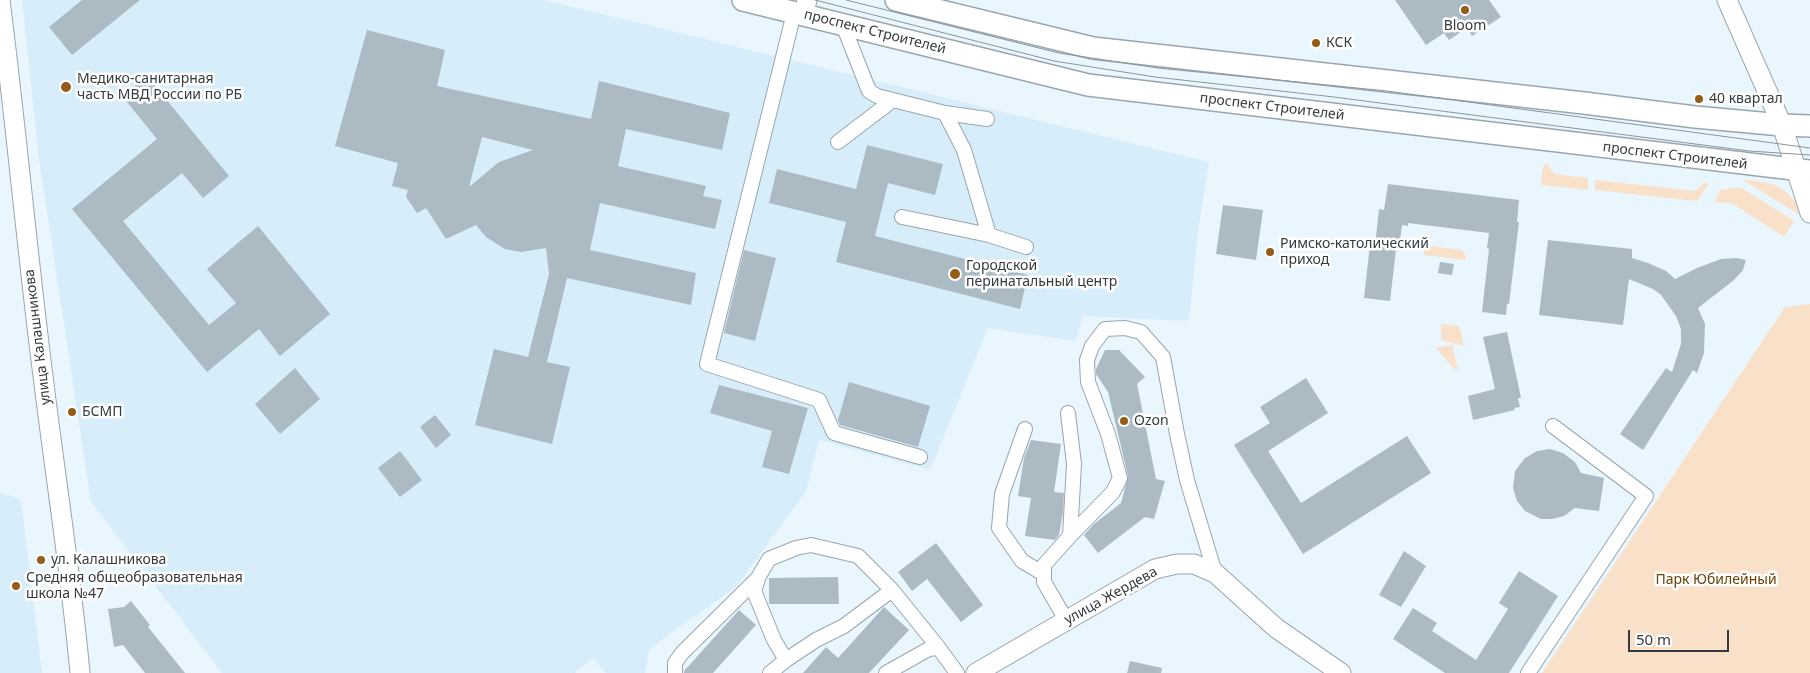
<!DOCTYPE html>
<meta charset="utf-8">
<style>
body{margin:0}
#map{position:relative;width:1810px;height:673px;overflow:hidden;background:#eaf6fd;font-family:"Noto Sans",sans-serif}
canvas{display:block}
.scale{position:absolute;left:1628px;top:630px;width:101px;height:22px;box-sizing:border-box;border:2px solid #353a3e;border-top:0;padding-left:6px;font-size:15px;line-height:18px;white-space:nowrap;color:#353a3e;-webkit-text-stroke:4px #fff;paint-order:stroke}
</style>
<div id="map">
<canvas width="1810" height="673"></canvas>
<div class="scale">50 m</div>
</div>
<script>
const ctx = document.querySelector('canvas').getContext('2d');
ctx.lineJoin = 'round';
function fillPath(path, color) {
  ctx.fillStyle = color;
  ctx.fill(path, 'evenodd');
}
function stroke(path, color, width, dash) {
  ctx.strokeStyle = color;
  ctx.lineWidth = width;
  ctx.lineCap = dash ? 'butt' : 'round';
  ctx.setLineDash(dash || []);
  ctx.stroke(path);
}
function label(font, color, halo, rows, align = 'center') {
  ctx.font = font + ' "Noto Sans",sans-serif';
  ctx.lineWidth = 5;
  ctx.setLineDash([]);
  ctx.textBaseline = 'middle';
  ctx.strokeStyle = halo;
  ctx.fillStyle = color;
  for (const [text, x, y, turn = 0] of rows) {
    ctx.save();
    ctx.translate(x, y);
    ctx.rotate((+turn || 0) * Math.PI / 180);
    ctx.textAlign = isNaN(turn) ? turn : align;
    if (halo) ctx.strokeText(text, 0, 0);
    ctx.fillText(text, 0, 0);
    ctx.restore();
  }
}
const built = new Path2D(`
 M22,0H544L1209,162L1198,232L1189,321L1083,316L1076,341L988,328L930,470L819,440L806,491L737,586L649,649L645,673H606L593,658L575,673H222L91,502L39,159Z
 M0,492L21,500L42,673H0Z`);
const green = new Path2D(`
 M1547,163L1554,174L1588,178V190L1541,185L1543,166Z
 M1595,180L1695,191L1704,183L1709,184L1697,201L1595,190Z
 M1743,180C1775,182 1785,185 1802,212L1800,215Z
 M1740,187L1794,221L1784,237L1732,203L1714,202L1721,190Z
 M1430,246L1462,250L1466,256L1465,260L1424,255V250Z
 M1810,304V673H1542L1785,307Z
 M1441,324L1459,326L1464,346L1441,340Z
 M1452,345L1458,370H1455L1436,348Z`);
const building = new Path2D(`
 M82,0H140L72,55L49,27Z
 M1395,0H1489L1501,17L1472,36L1467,28L1449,40L1444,33L1426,45Z
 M367,30L445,50L437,86L591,119L599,81L730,113L722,150L626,129L618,166L706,186L703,196L722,200L715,229L600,203L590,250L696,273L691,305L567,278L547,362L570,367L552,444L475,425L494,349L528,357L549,274L546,248L521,252L505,249L486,237L476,225L446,239L426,208L417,213L406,197L408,190L392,186L398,163L335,146ZM482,137L533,150L499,162L469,187Z
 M147,76L229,176L203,198L182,173L123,221L209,325L236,303L207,269L258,226L330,314L280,356L259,329L207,372L72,209L157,139L122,96Z
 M867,145L943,164L935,195L888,183L875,236L1028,275L1020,309L836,262L846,222L769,203L777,169L856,189Z
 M1388,184L1519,200L1517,222H1519L1509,304H1507L1506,315L1482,312L1489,249L1487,248L1489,233L1408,223V226L1402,225L1399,249H1396L1390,301L1364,298L1370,245L1375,246L1379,209L1384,210Z
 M1223,205L1263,210L1256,260L1216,254Z
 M1548,240L1632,249V258L1648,263L1666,271L1675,279L1697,268L1721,259L1736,258L1746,260L1743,270L1734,280L1698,308L1705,324L1704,353L1697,373L1693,370L1643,450L1620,434L1666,368L1672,372L1681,344V329L1676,316L1661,295L1653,289L1629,279L1623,325L1539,315Z
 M744,250L776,258L755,341L724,333Z
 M1440,262L1454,264L1452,275L1438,273Z
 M1507,332L1521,398H1518L1520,407L1514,408L1515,410L1473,420L1468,396L1495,389L1483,337Z
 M1105,350H1119L1145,377L1137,384L1156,479L1165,481L1154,519L1145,517L1098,553L1084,535L1094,524L1121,503L1128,476L1108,392L1096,374V369Z
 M295,368L320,399L280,434L255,404Z
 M1306,378L1328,413L1268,451L1301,503L1407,436L1431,473L1303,554L1234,445L1270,423L1260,407Z
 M849,382L930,406L918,447L840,425L838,420Z
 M719,385L808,408L789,474L762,467L772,431L710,413Z
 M435,415L451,435L436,448L420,427Z
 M1031,440L1061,444L1054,492L1064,493L1063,512L1059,535L1055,540L1025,536L1031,498L1018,496L1024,458Z
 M1550,449L1563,453L1575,462L1581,473L1604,478L1599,511L1575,508L1564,516L1552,519H1541L1525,511L1517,501L1513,488L1515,471L1525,458L1537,451Z
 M400,451L422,480L400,497L378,468Z
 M936,543L983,605L961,622L927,579L912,591L898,572Z
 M1404,551L1426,566L1401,607L1379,595Z
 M1519,571L1558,596L1509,673H1445L1393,639L1413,608L1437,623L1432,631L1476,660L1508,609L1499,603Z
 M838,577L839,604H769V578Z
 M131,601L150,625L148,627L185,673H145L123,645L114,647L108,609L124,607Z
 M884,607L909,630L869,673H803L826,647L838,658Z
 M739,610L756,625L713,673H684V671Z
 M1130,661L1162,668L1161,673H1127Z`);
const street = new Path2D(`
 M794,13L707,364L819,400L834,433L920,457
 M843,25L869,91L877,96L945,113L987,119
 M945,113L964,150L989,235
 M838,142L893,100
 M902,217L989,235L1026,247
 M1068,413L1074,464L1070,536
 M1025,429L1002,494L999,528L1022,561L1044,574
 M1066,620L1044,582V565L1070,536L1113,492L1120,478L1108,434L1088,382L1087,360L1092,346L1105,329L1125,328L1141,332L1163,357L1177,434L1187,480L1215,573
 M786,660L816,640L844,626L892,590
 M675,673V663L682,653L757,579
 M770,673L786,660L774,640L754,591L759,576L769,559L796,548L811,545L858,556L892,590L938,647L957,673
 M886,673L927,650L938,647
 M1528,673L1646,496L1553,426`);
const secondary = new Path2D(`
 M0,0C16,125 27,251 43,376C55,475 71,574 80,673
 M1727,0L1782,125L1810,213
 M803,15L807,0
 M976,673L1155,569L1177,564H1194L1215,573L1276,628L1341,673`);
const primary = new Path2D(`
 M743,0L1088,85L1810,171
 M896,0L1093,48L1584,103L1695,117L1782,125L1810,126`);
const tram = new Path2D(`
 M815,0L1054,61L1155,77L1334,97L1749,151L1810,155
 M846,0L1059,53L1158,68L1387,91L1810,148`);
const markers = [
 [1465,10,5,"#945c16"],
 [1316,43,5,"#945c16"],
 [66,87,6,"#945c16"],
 [1699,99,5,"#945c16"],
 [1270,252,5,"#945c16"],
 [955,274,6,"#945c16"],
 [72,412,5,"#945c16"],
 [1124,421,5,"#945c16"],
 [41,560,5,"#945c16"],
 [16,586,5,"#945c16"]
];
const poiNames = [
 ["Bloom",1465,26,"center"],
 ["КСК",1326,43],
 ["Медико-санитарная",77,79],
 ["часть МВД России по РБ",77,95],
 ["40 квартал",1709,99],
 ["Римско-католический",1280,244],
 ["приход",1280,260],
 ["Городской",966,266],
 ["перинатальный центр",966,282],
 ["БСМП",82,412],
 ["Ozon",1134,421],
 ["ул. Калашникова",51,560],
 ["Средняя общеобразовательная",26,578],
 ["школа №47",26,594]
];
const streetNames = [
 ["проспект Строителей",875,32,14],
 ["проспект Строителей",1272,107,7],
 ["проспект Строителей",1675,156,7],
 ["улица Калашникова",38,337,-97],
 ["улица Жердева",1111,596,-29]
];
const parkNames = [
 ["Парк Юбилейный",1716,580]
];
fillPath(built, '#d7edfa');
fillPath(green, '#f8e0c9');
fillPath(building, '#acbac3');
stroke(street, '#98a6ae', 16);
stroke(secondary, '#98a6ae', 21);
stroke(primary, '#98a6ae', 24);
stroke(street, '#fff', 14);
stroke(secondary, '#fff', 19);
stroke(primary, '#fff', 21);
stroke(tram, '#8c949a', 1);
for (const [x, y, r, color] of markers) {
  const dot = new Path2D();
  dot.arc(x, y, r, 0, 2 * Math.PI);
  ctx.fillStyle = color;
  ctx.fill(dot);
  stroke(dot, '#fff', 2);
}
label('14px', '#353a3e', '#fff', poiNames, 'left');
label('14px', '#353a3e', '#fff', streetNames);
label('14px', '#6d4107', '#fff', parkNames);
</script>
